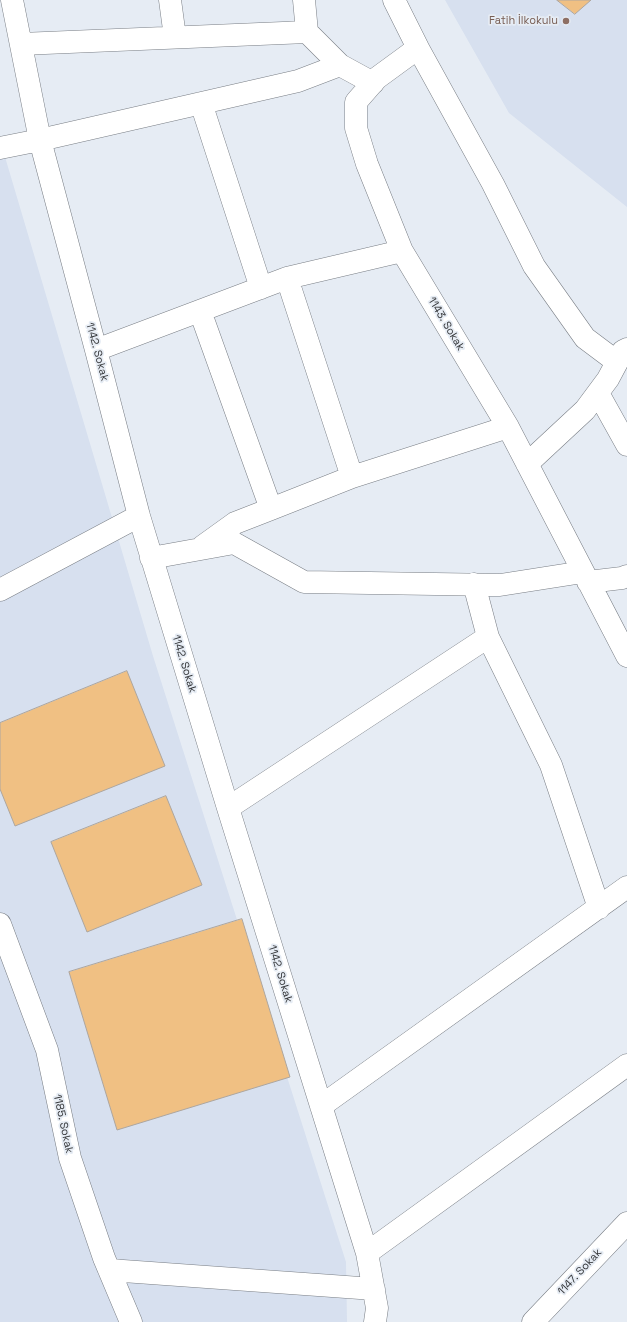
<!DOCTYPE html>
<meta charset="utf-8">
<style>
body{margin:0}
canvas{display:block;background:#e6ecf4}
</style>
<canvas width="627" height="1322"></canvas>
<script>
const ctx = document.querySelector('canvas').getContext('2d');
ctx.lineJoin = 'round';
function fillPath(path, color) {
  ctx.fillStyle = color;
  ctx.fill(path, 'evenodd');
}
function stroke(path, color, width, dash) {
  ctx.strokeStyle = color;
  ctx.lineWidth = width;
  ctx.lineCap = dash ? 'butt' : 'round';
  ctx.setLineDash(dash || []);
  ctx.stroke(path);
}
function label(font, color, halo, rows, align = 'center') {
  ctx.font = font + ' "Space Grotesk",sans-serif';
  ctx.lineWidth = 3.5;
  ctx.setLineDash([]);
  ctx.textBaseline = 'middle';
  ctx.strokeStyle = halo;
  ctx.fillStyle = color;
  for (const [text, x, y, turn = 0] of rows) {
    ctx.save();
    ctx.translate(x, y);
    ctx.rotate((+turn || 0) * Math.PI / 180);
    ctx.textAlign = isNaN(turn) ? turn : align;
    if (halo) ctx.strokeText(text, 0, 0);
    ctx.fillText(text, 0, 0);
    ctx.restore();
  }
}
const built = new Path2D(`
 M445,0H627V207L509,113Z
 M0,140L153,656L346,1262L347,1322H0Z`);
const building = new Path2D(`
 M557,0H591L575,14Z
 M127,671L165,766L15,826L0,789V723Z
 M166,796L202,885L87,932L51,842Z
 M242,919L290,1077L117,1130L69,972Z`);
const minor = new Path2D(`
 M12,0L40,140L96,350L139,516L228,808L367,1253L377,1308L375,1322
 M170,0L175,37
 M304,0L307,32
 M394,0L418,48L377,78L356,102V128L367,164L402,251L508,427L627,656
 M21,44L307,32L340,65L373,83
 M418,48L493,184L534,266L585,338L617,362
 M201,103L261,288
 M0,148L40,140L298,81L340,65
 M287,278L352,477
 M200,311L271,509
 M96,350L287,278L402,251
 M598,393L627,445
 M527,464L585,410L608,379L623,351L627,349
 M203,546L235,523L271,509L352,477L508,427
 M151,558L234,543L304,582L500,585L583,572
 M588,582L622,578L627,576
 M0,590L139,516
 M488,637L551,765L599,908
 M228,808L488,637L474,584
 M0,924L47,1050L70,1158L104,1258L131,1322
 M321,1106L627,887
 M367,1253L627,1065
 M109,1270L374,1289
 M533,1322L627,1223`);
const markers = [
 [566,21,4,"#8d6e63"]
];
const educationNames = [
 ["Fatih İlkokulu",558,21]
];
const streetNames = [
 ["1143. Sokak",446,324,59],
 ["1142. Sokak",97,352,75],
 ["1142. Sokak",184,664,73],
 ["1142. Sokak",280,974,73],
 ["1185. Sokak",63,1124,78],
 ["1147. Sokak",580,1272,-47]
];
fillPath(built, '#d7e0ef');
fillPath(building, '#f0c083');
stroke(building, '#ada69f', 1);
stroke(minor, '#797e85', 23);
stroke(minor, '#fff', 22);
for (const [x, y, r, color] of markers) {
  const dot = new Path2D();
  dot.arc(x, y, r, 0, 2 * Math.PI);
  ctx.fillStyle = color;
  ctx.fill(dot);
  stroke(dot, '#e6ecf4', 1.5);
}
label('11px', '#785e54', '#e6ecf4', educationNames, 'right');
label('11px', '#333538', '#e6ecf4', streetNames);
</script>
